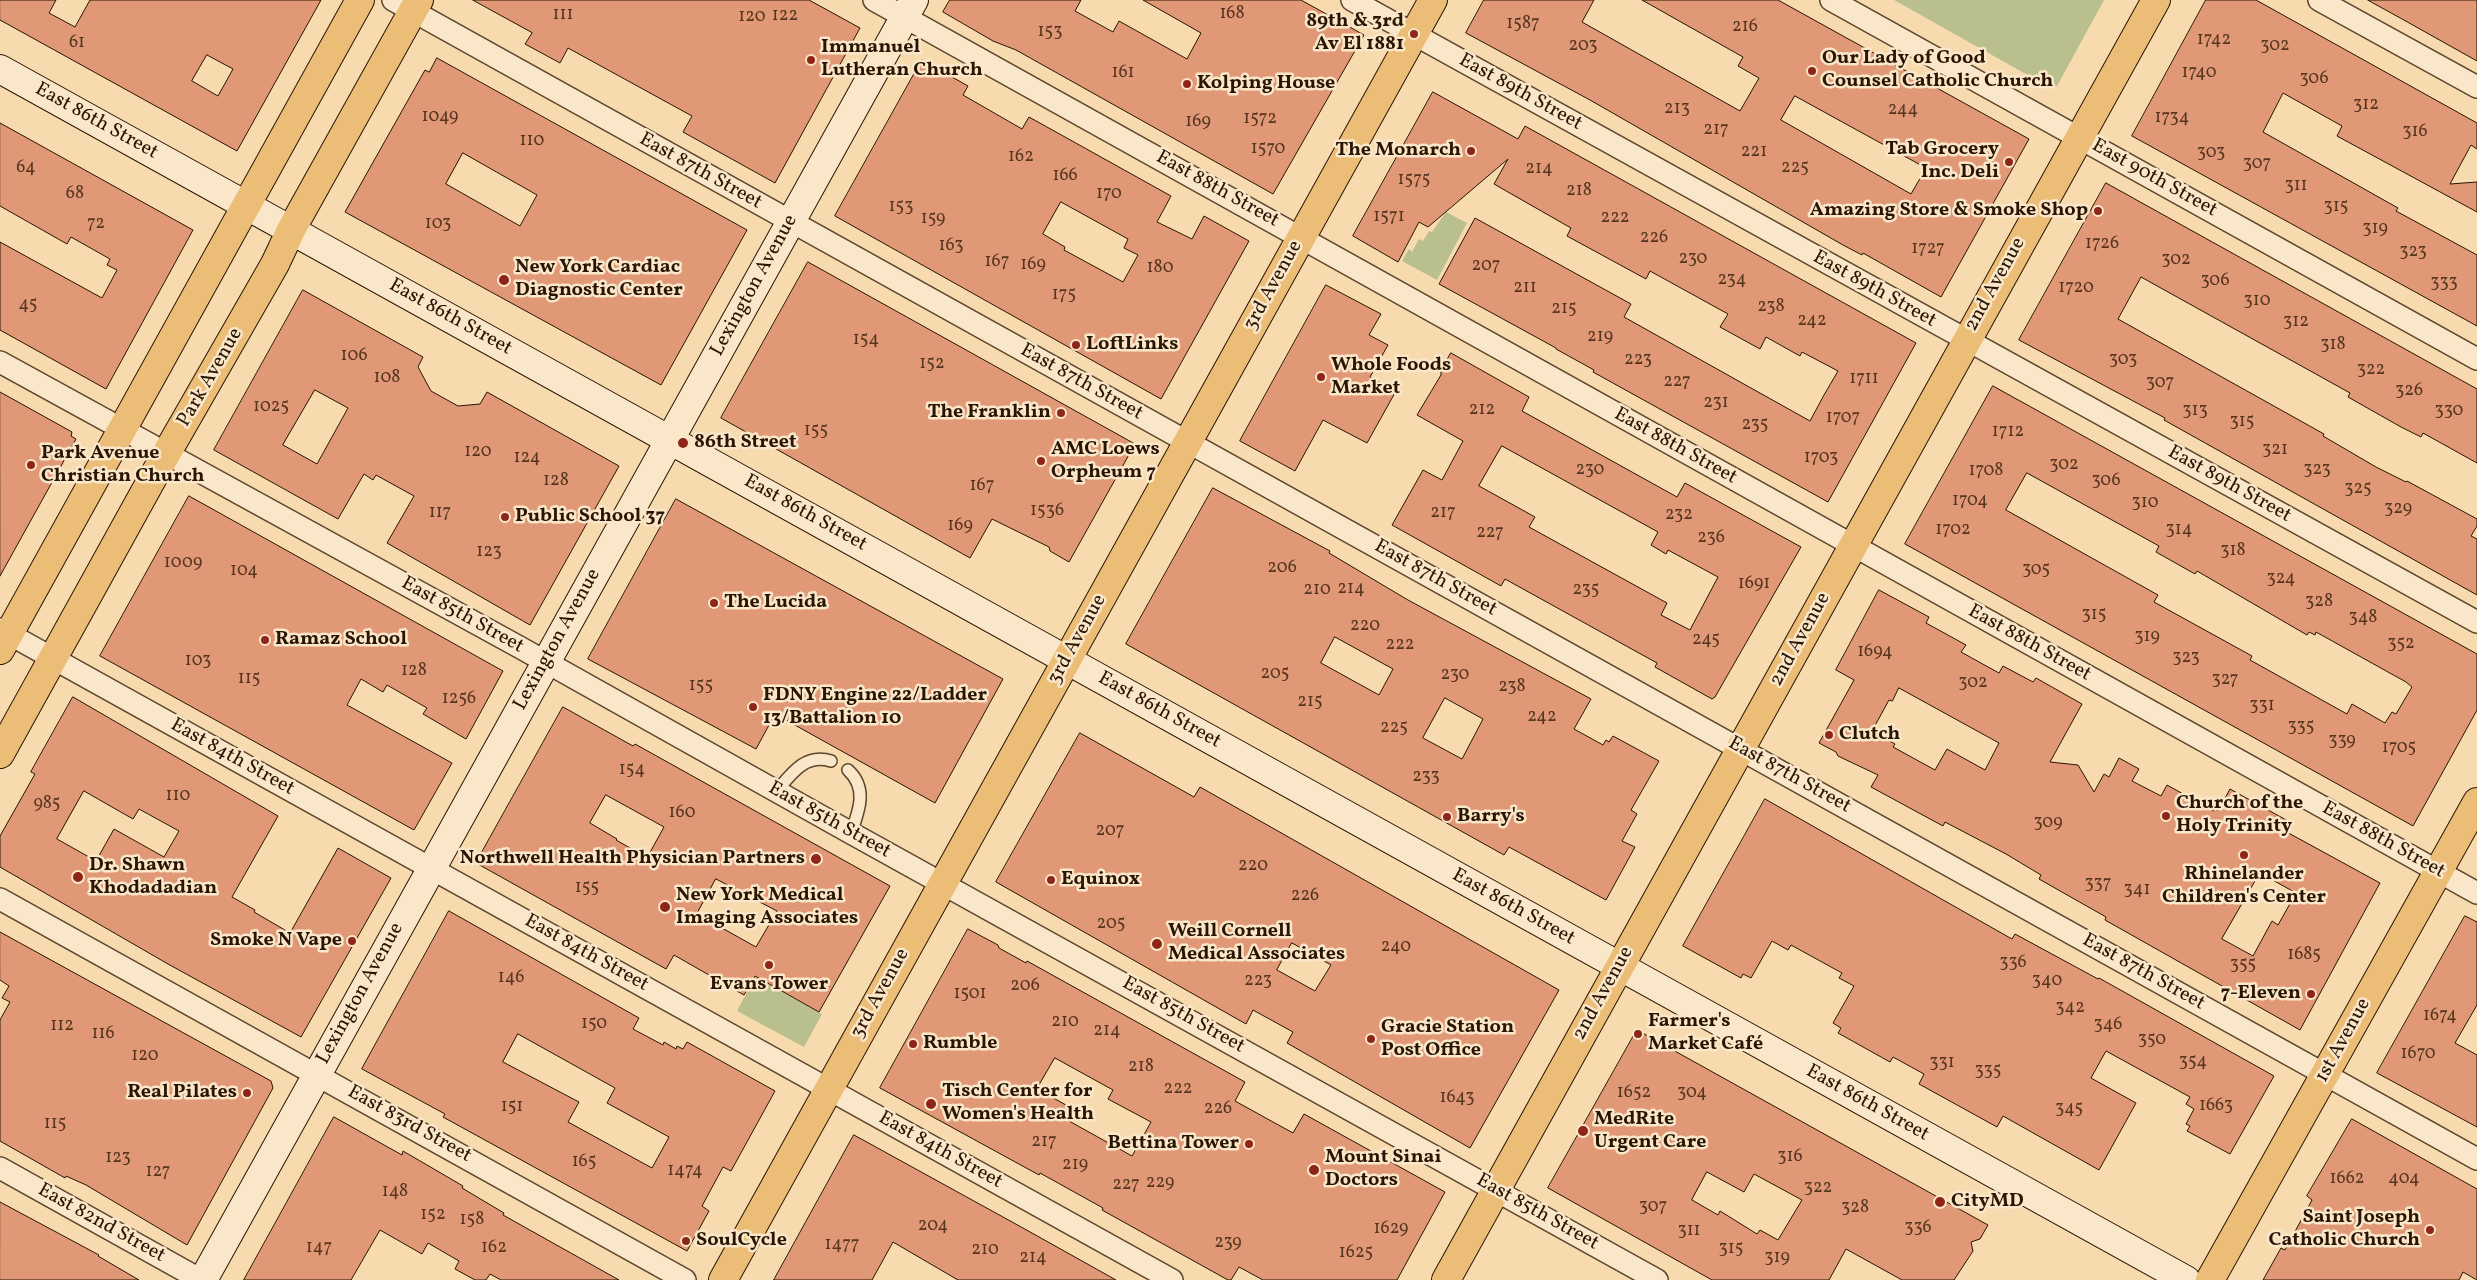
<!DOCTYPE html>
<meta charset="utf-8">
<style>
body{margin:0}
canvas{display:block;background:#f7daae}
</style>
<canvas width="2477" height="1280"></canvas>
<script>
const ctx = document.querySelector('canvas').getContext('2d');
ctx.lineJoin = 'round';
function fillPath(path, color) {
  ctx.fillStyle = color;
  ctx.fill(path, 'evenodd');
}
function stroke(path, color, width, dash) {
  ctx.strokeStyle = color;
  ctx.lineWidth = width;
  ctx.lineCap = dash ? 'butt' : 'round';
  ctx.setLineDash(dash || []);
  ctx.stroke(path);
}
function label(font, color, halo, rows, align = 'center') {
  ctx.font = font + ' Vollkorn,serif';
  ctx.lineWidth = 5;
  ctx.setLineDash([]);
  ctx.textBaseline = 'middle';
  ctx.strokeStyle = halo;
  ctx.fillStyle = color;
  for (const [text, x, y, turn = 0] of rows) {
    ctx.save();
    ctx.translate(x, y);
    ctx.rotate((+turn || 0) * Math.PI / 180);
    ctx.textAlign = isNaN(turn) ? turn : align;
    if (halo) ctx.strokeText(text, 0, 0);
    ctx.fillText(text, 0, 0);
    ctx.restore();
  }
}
const green = new Path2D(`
 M1894,0H2104L2057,86L2049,87Z
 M1446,212L1467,223L1437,280L1402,261L1409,249L1412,252L1419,239L1423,241L1429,231L1432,232Z
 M755,977L822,1014L804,1047L737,1011Z`);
const building = new Path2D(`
 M0,0H56L49,13L75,27L90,0H321L237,151L0,20ZM207,55L233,69L218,96L192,81Z
 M473,0H809L860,28L775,183L683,132L692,116L568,48L560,63L525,44L532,33Z
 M950,0H1081L1075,11L1113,32L1119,21L1187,59L1201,33L1143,0H1301L1364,35L1273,194L1016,50L993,41L943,12Z
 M1484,0H1594L1582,22L1740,111L1759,78L1738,66L1743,57L1642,0H1778L2029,139L1941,297L1863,253L1862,255L1843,245L1590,100L1466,33ZM1795,96L1926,168L1911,194L1781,120Z
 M2206,0H2256L2477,123V149L2471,145L2450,184L2477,182V212L2337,136L2342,126L2283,93L2263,132L2398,208L2396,211L2477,255V326L2132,136Z
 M2368,0H2477V61L2402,19Z
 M437,58L747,230L661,385L345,212L425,70L429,72ZM463,153L537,195L520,226L446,184Z
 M922,60L968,86L963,95L1022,129L1029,117L1171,196L1157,222L1192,239L1204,216L1249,241L1161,399L835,216ZM1061,202L1128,239L1124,248L1138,255L1123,282L1064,250L1065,247L1043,234Z
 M1433,92L1518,139L1525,126L1916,343L1828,502L1593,372L1594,370L1556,349V348L1439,284L1475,218L1631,304L1624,317L1810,421L1824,395L1838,371L1802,352L1800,356L1766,337L1760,349L1720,327L1728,314L1650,271L1646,279L1567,236L1571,228L1494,184L1508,159L1428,227L1419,222L1398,262L1353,236Z
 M0,123L193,230L106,389L0,330V242L102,298L117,270L107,265L110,259L71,237L67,244L0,206Z
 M2106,183L2477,389V463L2423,433L2421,437L2401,427L2348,397L2350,393L2323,378L2141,277L2118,319L2324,434L2323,436L2376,467L2406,482L2407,481L2477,519V526L2471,536L2477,539V595L2164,420L2165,418L2019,340Z
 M808,262L1135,444L1069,562L1050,551L1049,547L992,519L970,558L721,418Z
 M1326,285L1381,314L1369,335L1388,345L1370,377L1396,391L1367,443L1323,420L1295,471L1240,441Z
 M303,290L423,357L418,367L431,391L458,406L480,404L487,392L619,466L530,625L387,543L414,496L376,475L373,480L364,474L338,519L214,450ZM315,390L348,408L317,464L283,445Z
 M1451,353L1529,397L1522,411L1677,497L1685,483L1801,547L1715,697L1712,699L1655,667L1657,663L1505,579L1501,586L1392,525L1423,470L1442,480L1463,441L1417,415L1441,375V371ZM1502,446L1658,532L1651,545L1666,554L1668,550L1718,577L1690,630L1661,615L1667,603L1529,527L1535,517L1479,486Z
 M1993,386L2477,654V710L2413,826L1905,544ZM2027,473L2159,546L2156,552L2195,574L2197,571L2307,635L2309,632L2315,635L2316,632L2406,682L2412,687L2396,714L2392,712L2385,723L2352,704L2347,714L2250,660L2252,656L2154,602L2158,595L2006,510Z
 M0,392L72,432L71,436L76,439L0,576Z
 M1213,488L1330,551L1329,553L1408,600L1591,699L1574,729L1603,745L1606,740L1609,742L1613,736L1659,761L1631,810L1637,814L1622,841L1635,847L1606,900L1509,847L1504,855L1126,644ZM1335,637L1393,669L1379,695L1321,663ZM1445,698L1483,719L1462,759L1423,738Z
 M189,496L503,671L466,739L423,714L427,708L387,685L383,692L361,679L347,705L452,763L414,830L100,656Z
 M676,499L1003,679L935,803L775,714L756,749L588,659Z
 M1879,590L1929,617L1926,623L1966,645L1961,652L1999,673L2003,666L2033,682L2036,678L2082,704L2050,762L2078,765L2094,792L2104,774L2109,777L2119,758L2139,769L2132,781L2161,796L2167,785L2214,811L2215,809L2218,811L2230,789L2288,821L2283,830L2380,883L2300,1030L2105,920L2106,917L2039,879L2041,875L2006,854L1945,822L1943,826L1871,787L1878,775L1838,756L1836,752L1819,743L1854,680L1836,670ZM1899,688L1999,743L1985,770L1947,749L1935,770L1893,747L1895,744L1872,731L1889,700L1892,701ZM2260,873L2296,893L2278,925L2272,921L2253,956L2222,939Z
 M73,697L278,816L232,897L255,910L254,912L290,933L338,848L391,878L301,1037L168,964L0,867V836L35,774L31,772ZM84,791L133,819L139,809L179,831L164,857L114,829L96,861L57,839Z
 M563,707L633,746L635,744L890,886L819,1012L755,976L744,995L674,955L666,969L476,863ZM606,795L664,827L648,856L646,857L616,840L617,839L590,823ZM716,879L777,911L756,947L697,914Z
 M1080,733L1194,797L1200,787L1559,990L1470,1148L1287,1043L1293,1032L1253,1010L1246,1024L996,882ZM1292,943L1331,965L1315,991L1277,970Z
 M1765,799L2012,939L2015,934L2098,979L2099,978L2274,1076L2230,1154L2187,1131L2190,1126L2186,1124L2194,1109L2186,1104L2190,1097L2106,1051L2091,1078L2136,1103L2099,1170L2003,1116L1997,1127L1919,1084L1924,1074L1893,1057L1890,1062L1838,1033L1841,1028L1833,1023L1854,986L1839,978L1842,973L1791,945L1788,950L1772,941L1751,978L1743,974L1741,978L1683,946Z
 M449,911L639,1018L633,1029L663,1045L664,1042L676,1049L677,1046L683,1049L687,1042L775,1091L731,1171L723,1167L702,1206L709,1211L687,1251L443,1117L445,1114L362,1069ZM518,1034L615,1088L607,1103L669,1137L652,1168L568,1122L579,1102L503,1062Z
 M2465,916L2477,922V1005L2455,1043L2477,1055V1127L2377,1073Z
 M968,929L998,945L999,948L1026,963L1027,961L1245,1082L1235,1101L1293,1133L1304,1114L1445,1192L1397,1280H1263L1239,1267L1231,1280H1228L1102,1210L1103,1208L1040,1173L1039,1175L880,1088ZM1055,1058L1113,1090L1108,1099L1151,1122L1132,1156L1069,1121L1075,1110L1037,1089Z
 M0,932L271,1081L273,1088L187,1245L86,1185L66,1176L65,1178L0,1141V1020L10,1002L2,998L9,986L0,980Z
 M1637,1030L1988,1225L1980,1239L1971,1242L1973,1251L1954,1280H1902L1846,1249L1829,1280H1712L1548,1188ZM1707,1172L1744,1192L1754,1174L1802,1200L1778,1240L1760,1230L1757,1234L1720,1211L1718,1215L1692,1200Z
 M334,1117L402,1155L403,1151L463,1186L462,1188L504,1213L503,1215L619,1280H501L490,1274L486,1280H475L455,1269L459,1261L428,1243L422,1254L380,1230L351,1280H244Z
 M2352,1119L2477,1189V1280L2463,1272L2459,1280H2263L2281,1248L2285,1250L2312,1200L2307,1196Z
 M854,1135L1023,1228L1116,1280H958L893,1242L872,1280H774Z
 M0,1202L99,1255L98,1256L139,1280H0Z`);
const service = new Path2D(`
 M848,770C868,788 859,811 851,833
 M776,792C791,774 805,753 831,761`);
const minor = new Path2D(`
 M393,0L2477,1159
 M874,0L2477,893
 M1352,0L2477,622
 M1831,0L2477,359
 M2319,0L2477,87
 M0,362L521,648L851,833L1657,1280
 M0,629L1172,1280
 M0,899L685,1280
 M0,1168L201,1280`);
const secondary = new Path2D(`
 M0,69L2186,1280
 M203,1280L914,0`);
const primary = new Path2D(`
 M0,650L360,0
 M0,754L157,470L275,264L291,230L419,0
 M723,1280L1433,0
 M1446,1280L2156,0
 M2210,1280L2477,802`);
const markers = [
 [1414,34,5,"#8f2418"],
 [811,60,5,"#8f2418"],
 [1812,71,5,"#8f2418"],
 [1187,84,5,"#8f2418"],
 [1471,151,5,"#8f2418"],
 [2009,162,5,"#8f2418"],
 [2098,211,5,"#8f2418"],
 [504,280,6,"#8f2418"],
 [1076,345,5,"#8f2418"],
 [1321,377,5,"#8f2418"],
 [1061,413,5,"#8f2418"],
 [683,443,6,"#8f2418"],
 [1041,461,5,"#8f2418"],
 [31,465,5,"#8f2418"],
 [505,517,5,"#8f2418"],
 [714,603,5,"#8f2418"],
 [265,640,5,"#8f2418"],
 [753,707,5,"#8f2418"],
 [1829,735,5,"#8f2418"],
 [2166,816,5,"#8f2418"],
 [1447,817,5,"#8f2418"],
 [2244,855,5,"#8f2418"],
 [816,859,6,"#8f2418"],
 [78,877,6,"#8f2418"],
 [1051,880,5,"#8f2418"],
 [665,907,6,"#8f2418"],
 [352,941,5,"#8f2418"],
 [1157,944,6,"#8f2418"],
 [769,965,5,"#8f2418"],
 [2311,994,5,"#8f2418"],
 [1638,1034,5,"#8f2418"],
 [1371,1039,5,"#8f2418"],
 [913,1044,5,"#8f2418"],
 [247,1093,5,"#8f2418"],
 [931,1104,6,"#8f2418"],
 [1583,1131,6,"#8f2418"],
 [1249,1144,5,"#8f2418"],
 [1314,1170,6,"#8f2418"],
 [1940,1202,6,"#8f2418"],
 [2430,1230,5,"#8f2418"],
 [686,1241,5,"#8f2418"]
];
const numberNames = [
 ["168",1232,15],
 ["111",563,16],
 ["122",785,17],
 ["120",752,18],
 ["1587",1523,25],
 ["216",1745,28],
 ["153",1050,33],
 ["1742",2214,41],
 ["61",77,44],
 ["203",1583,47],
 ["302",2275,47],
 ["161",1123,74],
 ["1740",2199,74],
 ["306",2314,80],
 ["312",2366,106],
 ["213",1677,110],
 ["244",1903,111],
 ["1049",440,118],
 ["1734",2172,119],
 ["1572",1260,120],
 ["169",1198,123],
 ["217",1716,131],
 ["316",2415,133],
 ["110",532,142],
 ["1570",1268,150],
 ["221",1754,153],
 ["303",2211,154],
 ["162",1021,158],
 ["307",2257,165],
 ["64",26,169],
 ["225",1795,169],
 ["214",1539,170],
 ["166",1065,177],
 ["1575",1414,181],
 ["311",2296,187],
 ["218",1579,192],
 ["68",75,195],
 ["170",1109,195],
 ["153",901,208],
 ["315",2336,208],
 ["1571",1389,218],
 ["222",1615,219],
 ["159",933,220],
 ["72",96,225],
 ["103",438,225],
 ["319",2375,230],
 ["226",1654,239],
 ["1726",2102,245],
 ["163",951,247],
 ["1727",1928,250],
 ["323",2413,253],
 ["230",1693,260],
 ["302",2176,261],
 ["167",997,263],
 ["169",1033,266],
 ["207",1486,267],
 ["180",1160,269],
 ["234",1732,281],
 ["306",2215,282],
 ["333",2444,284],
 ["211",1525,289],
 ["1720",2076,289],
 ["175",1064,296],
 ["310",2257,302],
 ["45",28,306],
 ["238",1771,308],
 ["215",1564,310],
 ["242",1812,322],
 ["312",2296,323],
 ["219",1600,338],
 ["154",866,341],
 ["318",2333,346],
 ["106",354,357],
 ["223",1638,361],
 ["303",2123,361],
 ["152",932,365],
 ["322",2371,371],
 ["108",387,379],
 ["1711",1864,380],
 ["227",1677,383],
 ["307",2160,384],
 ["326",2409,392],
 ["231",1716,404],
 ["1025",271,408],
 ["212",1482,411],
 ["313",2195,412],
 ["330",2449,412],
 ["1707",1843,419],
 ["315",2242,423],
 ["235",1755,426],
 ["155",816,432],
 ["1712",2008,433],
 ["321",2275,451],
 ["120",478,453],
 ["124",527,459],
 ["1703",1821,459],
 ["302",2064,466],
 ["230",1590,471],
 ["323",2317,471],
 ["1708",1986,472],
 ["128",556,482],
 ["306",2106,482],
 ["167",982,487],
 ["325",2358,490],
 ["1704",1970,502],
 ["310",2145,504],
 ["329",2398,510],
 ["1536",1047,512],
 ["117",440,514],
 ["217",1443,514],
 ["232",1679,516],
 ["169",960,527],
 ["1702",1953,531],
 ["314",2179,531],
 ["227",1490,534],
 ["236",1711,539],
 ["318",2233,552],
 ["123",489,553],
 ["1009",183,564],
 ["206",1282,569],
 ["305",2036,571],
 ["104",244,572],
 ["324",2281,580],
 ["1691",1754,585],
 ["214",1351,590],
 ["210",1317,591],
 ["235",1586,591],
 ["328",2319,603],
 ["315",2094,616],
 ["348",2363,619],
 ["220",1365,627],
 ["319",2147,638],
 ["245",1706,641],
 ["352",2401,645],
 ["222",1400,646],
 ["1694",1875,653],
 ["323",2186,659],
 ["103",198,662],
 ["128",414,672],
 ["205",1275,675],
 ["230",1455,676],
 ["115",249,680],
 ["327",2225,681],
 ["302",1973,684],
 ["155",701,687],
 ["238",1512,688],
 ["1256",459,700],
 ["215",1310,703],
 ["331",2262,707],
 ["242",1542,718],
 ["335",2301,728],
 ["225",1394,729],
 ["339",2342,742],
 ["1705",2399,749],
 ["154",632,771],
 ["233",1426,778],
 ["110",178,797],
 ["985",47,805],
 ["160",682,814],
 ["309",2048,824],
 ["207",1110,832],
 ["220",1253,867],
 ["337",2098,885],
 ["155",587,889],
 ["341",2137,891],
 ["226",1305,897],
 ["205",1111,925],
 ["240",1396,948],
 ["1685",2304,956],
 ["336",2013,964],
 ["355",2243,966],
 ["146",511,979],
 ["223",1258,982],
 ["340",2047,982],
 ["206",1025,987],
 ["1501",970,995],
 ["342",2070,1009],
 ["1674",2440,1017],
 ["210",1065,1023],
 ["150",594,1025],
 ["346",2108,1026],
 ["112",62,1027],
 ["214",1107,1032],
 ["116",103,1035],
 ["350",2152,1041],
 ["1670",2418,1055],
 ["120",145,1057],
 ["354",2193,1063],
 ["331",1942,1064],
 ["218",1141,1068],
 ["335",1988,1072],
 ["222",1178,1090],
 ["1652",1634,1094],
 ["304",1692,1094],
 ["1643",1457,1099],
 ["1663",2216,1107],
 ["151",512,1108],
 ["226",1218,1110],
 ["345",2069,1110],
 ["115",55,1125],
 ["217",1044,1143],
 ["316",1790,1158],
 ["123",118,1159],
 ["165",584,1163],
 ["219",1075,1166],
 ["1474",685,1172],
 ["127",158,1173],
 ["1662",2347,1180],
 ["404",2404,1180],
 ["229",1160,1184],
 ["227",1126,1186],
 ["322",1818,1189],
 ["148",395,1193],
 ["307",1653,1208],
 ["328",1855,1209],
 ["152",433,1216],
 ["158",472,1221],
 ["204",933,1227],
 ["336",1918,1229],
 ["1629",1391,1230],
 ["311",1689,1232],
 ["239",1228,1244],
 ["1477",842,1246],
 ["147",319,1249],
 ["162",494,1249],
 ["315",1731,1250],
 ["210",985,1251],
 ["1625",1356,1254],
 ["214",1033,1259],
 ["319",1777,1259]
];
const poiNames = [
 ["89th & 3rd",1404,22,"right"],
 ["Av El 1881",1404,45,"right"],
 ["Immanuel",821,48],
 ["Lutheran Church",821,71],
 ["Our Lady of Good",1822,59],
 ["Counsel Catholic Church",1822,82],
 ["Kolping House",1197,84],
 ["Tab Grocery",1999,150,"right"],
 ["Inc. Deli",1999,173,"right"],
 ["The Monarch",1461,151,"right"],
 ["Amazing Store & Smoke Shop",2088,211,"right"],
 ["New York Cardiac",515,268],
 ["Diagnostic Center",515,291],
 ["LoftLinks",1086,345],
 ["Whole Foods",1331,366],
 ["Market",1331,389],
 ["The Franklin",1051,413,"right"],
 ["86th Street",694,443],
 ["AMC Loews",1051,450],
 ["Orpheum 7",1051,473],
 ["Park Avenue",41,454],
 ["Christian Church",41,477],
 ["Public School 37",515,517],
 ["The Lucida",724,603],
 ["Ramaz School",275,640],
 ["FDNY Engine 22/Ladder",763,696],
 ["13/Battalion 10",763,719],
 ["Clutch",1839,735],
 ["Church of the",2176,804],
 ["Holy Trinity",2176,827],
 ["Barry's",1457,817],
 ["Northwell Health Physician Partners",805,859,"right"],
 ["Dr. Shawn",89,866],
 ["Khodadadian",89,889],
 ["Rhinelander",2244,875,"center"],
 ["Children's Center",2244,898,"center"],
 ["Equinox",1061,880],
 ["New York Medical",676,896],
 ["Imaging Associates",676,919],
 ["Weill Cornell",1168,932],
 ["Medical Associates",1168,955],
 ["Smoke N Vape",342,941,"right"],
 ["Evans Tower",769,985,"center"],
 ["7-Eleven",2301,994,"right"],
 ["Farmer's",1648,1022],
 ["Market Café",1648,1045],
 ["Gracie Station",1381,1028],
 ["Post Office",1381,1051],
 ["Rumble",923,1044],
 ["Tisch Center for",942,1092],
 ["Women's Health",942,1115],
 ["Real Pilates",237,1093,"right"],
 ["MedRite",1594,1120],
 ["Urgent Care",1594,1143],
 ["Bettina Tower",1239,1144,"right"],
 ["Mount Sinai",1325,1158],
 ["Doctors",1325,1181],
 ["CityMD",1951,1202],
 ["Saint Joseph",2420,1218,"right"],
 ["Catholic Church",2420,1241,"right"],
 ["SoulCycle",696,1241]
];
const streetNames = [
 ["East 89th Street",1520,93,29],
 ["East 86th Street",96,122,29],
 ["East 87th Street",700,172,29],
 ["East 90th Street",2154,179,29],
 ["East 88th Street",1217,190,29],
 ["2nd Avenue",1996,285,-61],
 ["Lexington Avenue",755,286,-61],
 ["3rd Avenue",1274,286,-61],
 ["East 89th Street",1874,290,29],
 ["East 86th Street",450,318,29],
 ["Park Avenue",211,378,-60],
 ["East 87th Street",1081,383,29],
 ["East 88th Street",1675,447,29],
 ["East 89th Street",2229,485,29],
 ["East 86th Street",805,514,29],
 ["East 87th Street",1435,579,29],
 ["East 85th Street",462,616,29],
 ["Lexington Avenue",558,640,-61],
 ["3rd Avenue",1078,640,-61],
 ["2nd Avenue",1801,640,-61],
 ["East 88th Street",2029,644,29],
 ["East 86th Street",1159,711,29],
 ["East 84th Street",232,758,29],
 ["East 87th Street",1789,776,29],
 ["East 85th Street",829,821,29],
 ["East 88th Street",2383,841,29],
 ["East 86th Street",1513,908,29],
 ["East 84th Street",586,954,29],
 ["East 87th Street",2143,973,29],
 ["Lexington Avenue",361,994,-61],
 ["3rd Avenue",881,994,-61],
 ["2nd Avenue",1604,994,-61],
 ["East 85th Street",1183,1016,29],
 ["1st Avenue",2344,1041,-61],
 ["East 86th Street",1867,1104,29],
 ["East 83rd Street",409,1125,29],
 ["East 84th Street",940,1151,29],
 ["East 85th Street",1537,1213,29],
 ["East 82nd Street",101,1224,29]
];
fillPath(green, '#b9c08d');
fillPath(building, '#e09877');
stroke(building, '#291502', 1);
stroke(service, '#5c462d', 14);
stroke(minor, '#5c462d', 24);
stroke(secondary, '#291502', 30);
stroke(primary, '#291502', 30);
stroke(service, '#fae7ca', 11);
stroke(minor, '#fae7ca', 21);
stroke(secondary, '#fae7ca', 28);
stroke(primary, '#ecbd77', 28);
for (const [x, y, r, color] of markers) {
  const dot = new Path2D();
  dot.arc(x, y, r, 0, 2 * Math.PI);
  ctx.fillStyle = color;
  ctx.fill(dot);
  stroke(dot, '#fae7ca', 2);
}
label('18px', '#57361f', null, numberNames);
label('bold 20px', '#291502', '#fae7ca', poiNames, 'left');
label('20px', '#291502', '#fae7ca', streetNames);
</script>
